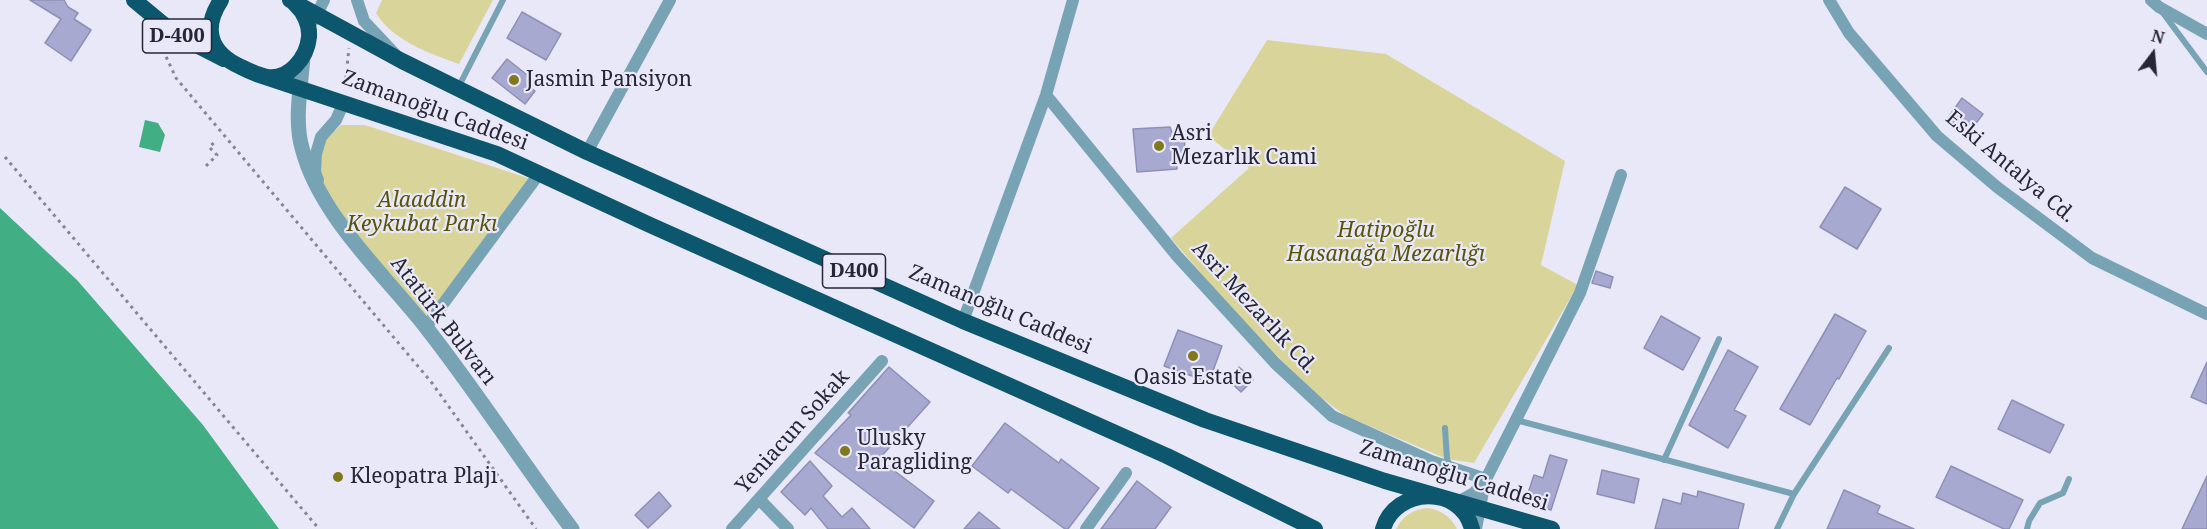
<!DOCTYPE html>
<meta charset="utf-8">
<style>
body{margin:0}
#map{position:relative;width:2207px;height:529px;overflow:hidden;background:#e8e8f9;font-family:"Noto Serif",serif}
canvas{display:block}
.north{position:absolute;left:2123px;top:24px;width:60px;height:60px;-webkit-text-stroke:4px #e8e8f9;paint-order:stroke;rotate:16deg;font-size:16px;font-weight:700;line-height:24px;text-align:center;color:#262636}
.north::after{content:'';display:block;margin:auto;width:21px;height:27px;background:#262636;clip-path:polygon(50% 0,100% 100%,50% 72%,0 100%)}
</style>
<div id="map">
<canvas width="2207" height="529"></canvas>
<div class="north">N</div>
</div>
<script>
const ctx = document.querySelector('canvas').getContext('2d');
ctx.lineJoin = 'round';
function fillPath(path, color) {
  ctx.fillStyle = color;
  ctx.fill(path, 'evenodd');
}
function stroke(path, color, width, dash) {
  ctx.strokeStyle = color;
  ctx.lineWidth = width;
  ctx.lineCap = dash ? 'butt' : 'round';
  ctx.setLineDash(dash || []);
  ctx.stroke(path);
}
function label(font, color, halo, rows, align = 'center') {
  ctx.font = font + ' "Noto Serif",serif';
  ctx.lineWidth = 4.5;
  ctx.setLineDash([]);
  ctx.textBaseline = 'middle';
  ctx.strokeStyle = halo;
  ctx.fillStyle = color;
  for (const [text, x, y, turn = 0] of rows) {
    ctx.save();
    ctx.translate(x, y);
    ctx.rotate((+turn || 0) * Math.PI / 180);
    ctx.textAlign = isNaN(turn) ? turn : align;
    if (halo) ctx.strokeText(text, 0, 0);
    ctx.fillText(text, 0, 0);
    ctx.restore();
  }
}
const green = new Path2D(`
 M382,0H493L459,64C429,53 393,41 376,13Z
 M1267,40L1386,54L1565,161L1541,265L1578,285L1474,463L1447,459L1346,416L1315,393L1241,321L1171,238L1249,168L1208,136Z
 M341,125H365L531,179L425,318L349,228L328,198L320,172L322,154L326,139Z
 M1429,508C1442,511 1451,517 1457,529H1396C1404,515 1413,509 1429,508Z`);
const water = new Path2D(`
 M145,120L158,123L165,135L160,152L139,147Z
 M0,208L77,280L203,425L279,529H0Z`);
const building = new Path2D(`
 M30,0H64L68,7L78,13L74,19L91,30L71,61L45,43L61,19Z
 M522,12L561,34L546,60L507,38Z
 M507,59L536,82L531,88L535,91L525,104L492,78Z
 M1962,98L1983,114L1968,134L1947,119Z
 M1170,127L1173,135H1185L1184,159L1176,158L1177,169L1137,172L1133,129Z
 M1845,187L1881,209L1857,249L1820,227Z
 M1596,271L1613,277L1610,288L1592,283Z
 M1835,314L1866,331L1839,379L1837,378L1810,425L1780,409Z
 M1661,316L1700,338L1683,370L1644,348Z
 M1178,330L1222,346L1209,382L1164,366Z
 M1728,350L1758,367L1734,410L1746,416L1728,448L1689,425Z
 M2207,362V404L2191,397Z
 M889,367L930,402L879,459L934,501L914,528L815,453L851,415L848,413Z
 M1239,367L1253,380L1241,392L1227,379Z
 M2012,400L2064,425L2050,453L1998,429Z
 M1005,423L1059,463L1061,459L1099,488L1068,529H1065L1011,489L1008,493L972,466Z
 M1550,455L1567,460L1551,510L1525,502L1534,475L1543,478Z
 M810,461L832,486L823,496L842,517L852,508L870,529H828L811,508L805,515L781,492Z
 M1951,466L2023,500L2009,529H2004L1936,497Z
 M1602,470L1639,479L1634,503L1597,494Z
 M2207,476V529H2182Z
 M1137,481L1171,507L1155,529H1101Z
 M1844,490L1880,506L1877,513L1914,529H1827Z
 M1698,491L1744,504L1738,529H1655L1663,499L1681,504L1683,493L1697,497Z
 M659,492L671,506L648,528L635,515Z
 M979,512L1000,529H964Z`);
const path = new Path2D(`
 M163,50L176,78L432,383L536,529
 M345,86L349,48
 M5,157L319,529
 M206,166L217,155L209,147L215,142`);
const service = new Path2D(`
 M2163,13L2207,72
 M458,88L503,0
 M1516,420L1794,494
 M1445,428L1447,459L1450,466
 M1664,460L1719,339
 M1777,529L1794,494L1889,348
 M2027,529L2029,521L2040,503L2063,493L2069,479`);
const minor = new Path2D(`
 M357,0L364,21L395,54
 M1829,0L1849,33L1937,136L1997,187L2092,258L2207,314
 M2151,0L2159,7L2207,34
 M314,20L324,0
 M1046,95L1177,256L1275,363L1332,416L1431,461L1486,479
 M587,152L670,0
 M318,180L315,172L316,154L321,137L336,120L344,102
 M963,321L1046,95L1073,0
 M426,327L539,174
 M759,499L788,529
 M1458,502L1474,493L1486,479L1580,293L1621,175
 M732,529L882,361
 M1086,529L1126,473
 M1476,529L1485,481`);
const tertiary = new Path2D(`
 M303,57C301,86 294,120 302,148C319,215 383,273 425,326C477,392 522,463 572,529`);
const trunk = new Path2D(`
 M134,0L175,34L224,59
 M221,0C202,29 210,53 241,67C249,71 257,75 267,77C289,80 307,58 309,37C310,25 304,12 295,4
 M290,0L402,61L587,152L963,321L1205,420L1385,481L1552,529
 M256,74L497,154L650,225L1167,456L1315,529
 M1383,529C1395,487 1461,484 1472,529`);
const markers = [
 [514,80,6,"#80781d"],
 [1159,146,6,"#80781d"],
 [1193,356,6,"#80781d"],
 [845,451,6,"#80781d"],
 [338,477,6,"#80781d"]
];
const shields = [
 [177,36,69],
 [854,271,63]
];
const shieldNames = [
 ["D-400",177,36],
 ["D400",854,271]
];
const poiNames = [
 ["Jasmin Pansiyon",526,80],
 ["Asri",1171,134],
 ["Mezarlık Cami",1171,158],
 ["Oasis Estate",1193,378,"center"],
 ["Ulusky",857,439],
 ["Paragliding",857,463],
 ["Kleopatra Plajı",350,477]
];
const streetNames = [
 ["Zamanoğlu Caddesi",435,111,20],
 ["Eski Antalya Cd.",2010,167,40],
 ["Asri Mezarlık Cd.",1254,308,47],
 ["Zamanoğlu Caddesi",1000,310,23],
 ["Atatürk Bulvarı",443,321,52],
 ["Yeniacun Sokak",793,432,-48],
 ["Zamanoğlu Caddesi",1454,476,17]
];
const parkNames = [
 ["Alaaddin",422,201],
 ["Keykubat Parkı",422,225],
 ["Hatipoğlu",1386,231],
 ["Hasanağa Mezarlığı",1386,255]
];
fillPath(green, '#d9d59a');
fillPath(water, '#41ae83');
fillPath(building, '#a8a9d1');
stroke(building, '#8e8fb6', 1.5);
stroke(path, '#858595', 3, [3, 4.5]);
stroke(service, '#77a3b4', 6);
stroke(minor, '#77a3b4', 12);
stroke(tertiary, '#77a3b4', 15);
stroke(trunk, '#0c576e', 16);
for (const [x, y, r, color] of markers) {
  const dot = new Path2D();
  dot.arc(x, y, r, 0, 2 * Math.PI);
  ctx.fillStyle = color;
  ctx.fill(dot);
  stroke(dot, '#e8e8f9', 2);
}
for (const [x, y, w] of shields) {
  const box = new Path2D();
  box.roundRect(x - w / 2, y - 17, w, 34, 4.5);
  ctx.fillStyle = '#e8e8f9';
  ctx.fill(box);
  stroke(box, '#262636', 1.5);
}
label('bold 20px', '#262636', null, shieldNames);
label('21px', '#262636', '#e8e8f9', poiNames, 'left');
label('21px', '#262636', '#e8e8f9', streetNames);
label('italic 21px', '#5a5306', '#e8e8f9', parkNames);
</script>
